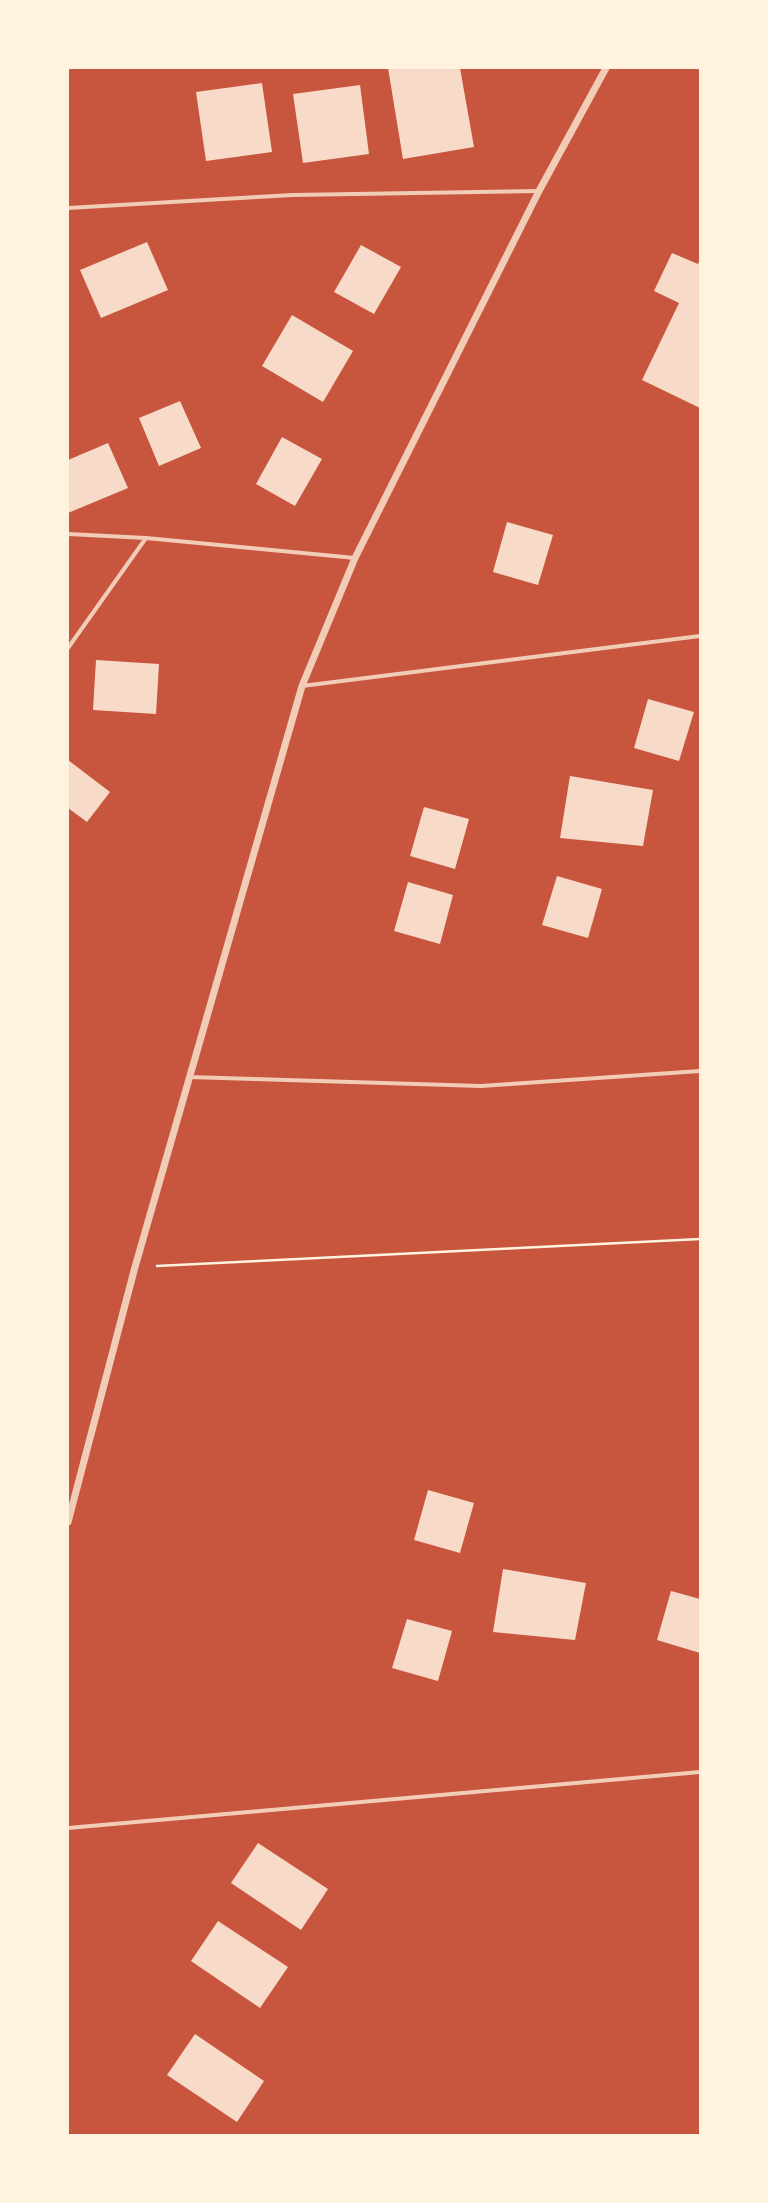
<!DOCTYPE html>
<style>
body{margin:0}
#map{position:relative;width:768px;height:2203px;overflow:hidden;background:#c8553d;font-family:"DejaVu Sans",sans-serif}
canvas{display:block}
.frame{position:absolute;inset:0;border:69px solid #fff3e0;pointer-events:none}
</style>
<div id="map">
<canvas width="768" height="2203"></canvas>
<div class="frame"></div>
</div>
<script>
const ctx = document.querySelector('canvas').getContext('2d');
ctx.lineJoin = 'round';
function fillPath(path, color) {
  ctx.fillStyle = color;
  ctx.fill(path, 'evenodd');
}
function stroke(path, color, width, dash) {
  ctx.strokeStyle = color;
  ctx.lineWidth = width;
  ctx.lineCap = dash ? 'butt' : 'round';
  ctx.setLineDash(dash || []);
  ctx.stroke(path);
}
const building = new Path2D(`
 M388,68H460L474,147L403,159Z
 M262,83L272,152L206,161L196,92Z
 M360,85L369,154L303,163L293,94Z
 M147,242L168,290L101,318L80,270Z
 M361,245L401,267L374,314L334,292Z
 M672,253L698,264L700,260V408L642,380L679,303L654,291Z
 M292,315L353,351L323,402L262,366Z
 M180,401L201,448L159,466L139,418Z
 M282,437L322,459L295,506L256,484Z
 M108,443L128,488L68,513V460Z
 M507,522L553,535L538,585L493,572Z
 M96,660L159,664L156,714L93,710Z
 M648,699L694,712L679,761L634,748Z
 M68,760L110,792L87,822L68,808Z
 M570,776L653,790L643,846L560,838Z
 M424,807L469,819L455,869L410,856Z
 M557,876L602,889L588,938L542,925Z
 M408,882L453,895L440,944L394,931Z
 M428,1490L474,1503L460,1553L414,1540Z
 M503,1569L586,1583L575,1640L493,1632Z
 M671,1591L700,1599V1653L657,1640Z
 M407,1619L452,1631L438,1681L392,1668Z
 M258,1843L328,1889L301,1930L231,1883Z
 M218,1921L288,1967L260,2008L191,1961Z
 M195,2034L264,2081L237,2122L167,2075Z`);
const path = new Path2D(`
 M157,1266L700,1239`);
const minor = new Path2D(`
 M68,208L292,195L539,191
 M68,534L146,538
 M68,648L146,538L355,558
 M302,686L700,636
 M189,1077L481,1086L700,1071
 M68,1828L700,1772`);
const tertiary = new Path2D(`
 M68,1522L135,1267L302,686L355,558L539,191L606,68`);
fillPath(building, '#f7dbc8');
stroke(path, '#fff3e0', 2.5);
stroke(minor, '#f1ccb7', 4);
stroke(tertiary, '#f1ccb7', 7);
</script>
